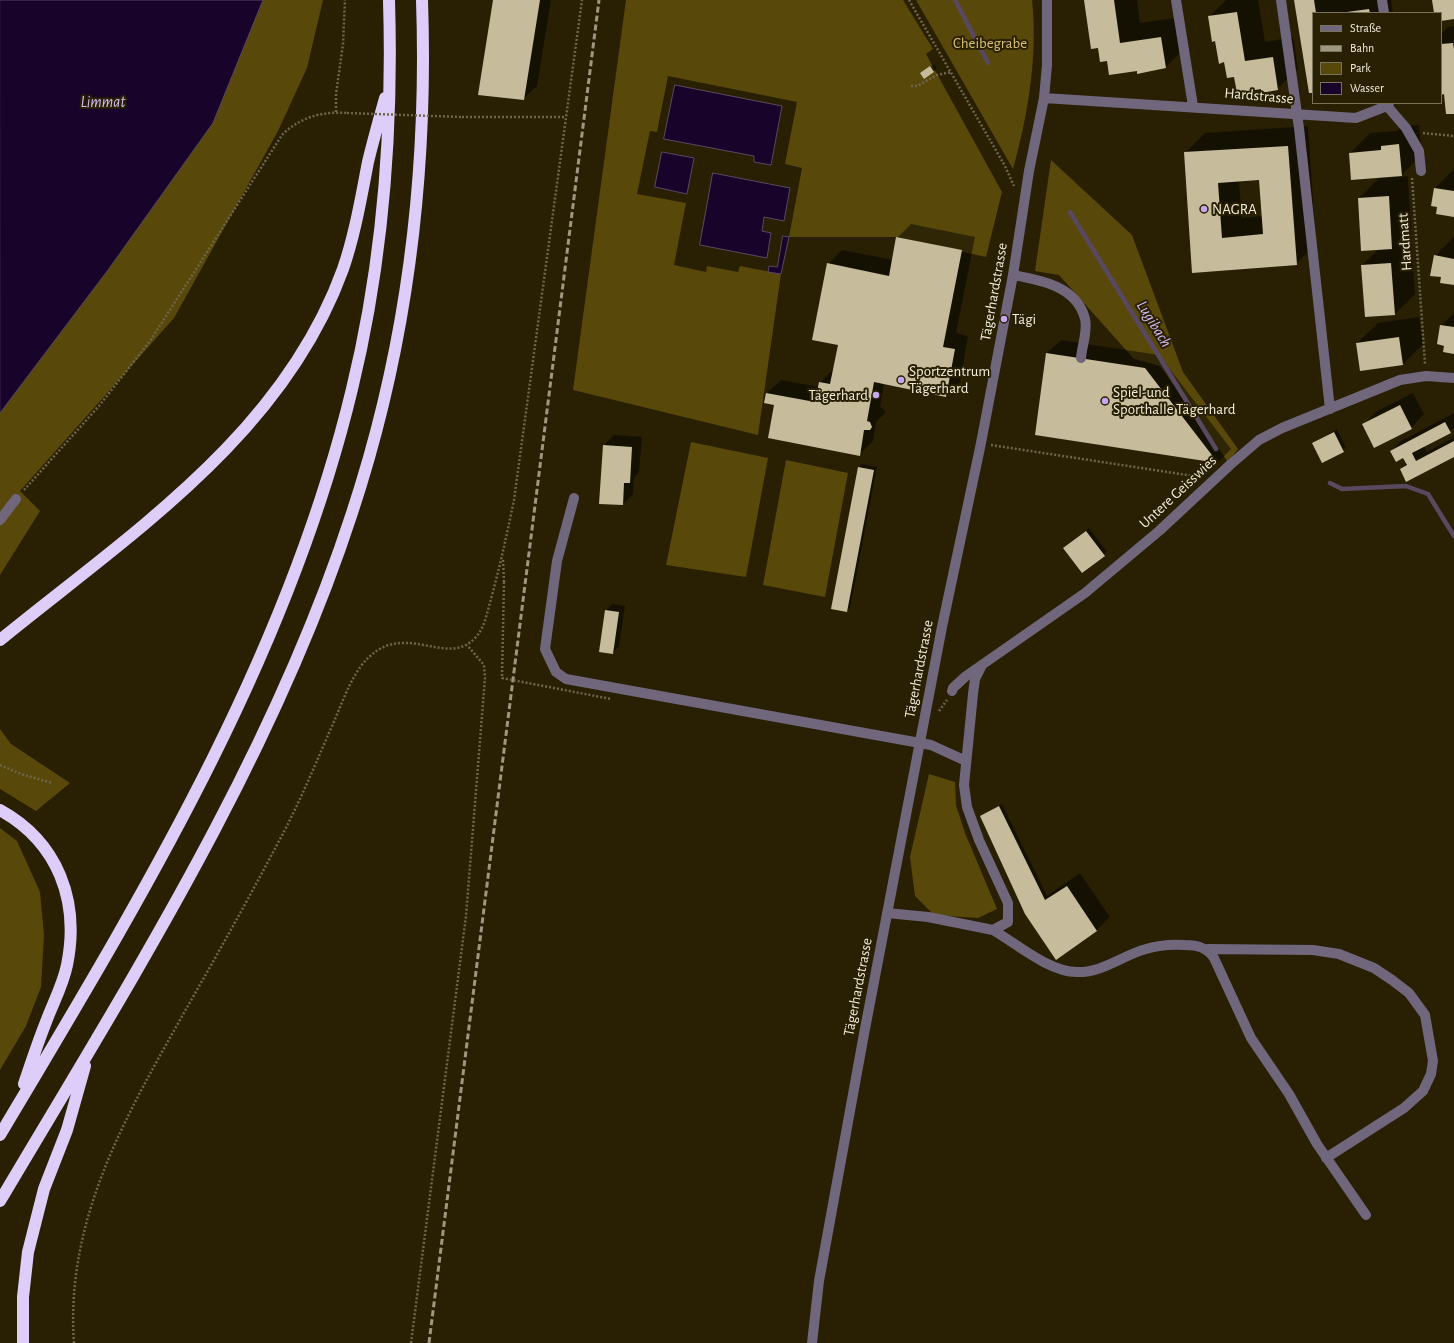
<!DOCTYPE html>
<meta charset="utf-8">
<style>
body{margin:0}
#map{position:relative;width:1454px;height:1343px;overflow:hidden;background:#292004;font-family:"Alegreya Sans",sans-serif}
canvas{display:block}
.legend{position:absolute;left:1312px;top:12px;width:130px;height:92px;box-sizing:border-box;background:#292004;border:1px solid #79725b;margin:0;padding:5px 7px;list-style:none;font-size:12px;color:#f2eddd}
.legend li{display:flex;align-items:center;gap:8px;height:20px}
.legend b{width:20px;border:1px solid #79725b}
</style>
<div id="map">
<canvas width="1454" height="1343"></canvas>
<ul class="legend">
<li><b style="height:5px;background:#70677d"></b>Straße</li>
<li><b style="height:5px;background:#9e9782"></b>Bahn</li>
<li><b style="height:11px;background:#58480a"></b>Park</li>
<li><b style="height:11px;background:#18032b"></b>Wasser</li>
</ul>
</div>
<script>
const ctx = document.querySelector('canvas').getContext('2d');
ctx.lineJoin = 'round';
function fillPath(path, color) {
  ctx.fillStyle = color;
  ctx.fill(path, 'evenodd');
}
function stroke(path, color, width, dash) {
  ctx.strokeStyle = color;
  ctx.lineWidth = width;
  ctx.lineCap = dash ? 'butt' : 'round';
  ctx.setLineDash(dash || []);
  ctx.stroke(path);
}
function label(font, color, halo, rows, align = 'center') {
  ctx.font = font + ' "Alegreya Sans",sans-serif';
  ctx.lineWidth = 4;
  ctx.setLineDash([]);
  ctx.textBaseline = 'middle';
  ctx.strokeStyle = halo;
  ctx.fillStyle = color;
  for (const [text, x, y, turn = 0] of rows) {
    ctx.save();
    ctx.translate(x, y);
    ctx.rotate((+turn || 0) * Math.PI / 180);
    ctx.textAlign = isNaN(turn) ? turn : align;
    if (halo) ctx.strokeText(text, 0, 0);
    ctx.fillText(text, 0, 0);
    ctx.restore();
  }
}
const green = new Path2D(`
 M263,0H323L307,68L278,131L174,318L20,491L40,511L0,575V413L108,270L213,123Z
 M626,0H903L933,49L926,54L1002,192L986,257L896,237H789L802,168L785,164L797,102L668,76L657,132L650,131L637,194L686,203L674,265L706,272L707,266L738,272L740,266L781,274L758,435L573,390Z
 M916,0H1032C1038,56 1028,115 1013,169Z
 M1051,160L1132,235L1183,372L1238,449L1228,462L1160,366L1134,359L1059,275L1035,271Z
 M691,442L768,458L746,577L666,565Z
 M786,460L848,473L825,597L763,585Z
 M0,729L11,744L70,783L36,811L0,789Z
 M929,774L955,782L956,805L965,833L997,909L978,918L934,915L915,896L910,857Z
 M0,828L17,841L40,892L44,935L41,987L26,1026L0,1070Z`);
const water = new Path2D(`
 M0,0H263L213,123L108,270L0,413Z
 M675,85L782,106L771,165L754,162V156L664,139Z
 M662,152L694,158L687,194L655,187Z
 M713,173L790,188L784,221L764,217L762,231L771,233L767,258L700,245Z
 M783,236L789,237L781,274L768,272L769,266L777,267Z`);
const shadow = new Path2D(`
 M494,0H551L537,86L523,99Z
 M1085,0H1137L1140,23L1181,17L1186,47L1166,67L1138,70L1108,60L1099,47Z
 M1226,0H1258L1265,42L1293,37L1298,69L1277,89L1261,88L1235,76L1225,61L1209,17Z
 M1295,0H1391L1393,13H1313V92Z
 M1454,26V113L1444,93L1441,94V34L1448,27Z
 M934,64L937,69L924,77L921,73Z
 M1419,125L1422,154L1402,175L1385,176V178L1408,176L1411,228L1395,244L1411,243L1415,294L1395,314L1362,265L1379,249L1359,198L1381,176L1350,153L1370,133L1397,131L1402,126Z
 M1308,126L1316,244L1296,264L1193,271L1185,153L1205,133ZM1259,179L1262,216L1242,218L1239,181Z
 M1454,169V216L1438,206L1433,205L1435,188Z
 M911,224L975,237L956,333L968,336L960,382L946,396L884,383L880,407L884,409L885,413L876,422L873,441L859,455L776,404L765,402L767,393L781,380L819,387L820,383L833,369L839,344L828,264L842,250L893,260L897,238Z
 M1454,237V284L1442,277L1435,256Z
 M1454,313V353L1446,345L1441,326Z
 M1419,317L1423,344L1403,364L1357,343L1378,323Z
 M1061,340L1159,355L1231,449L1218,462L1036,434L1047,353Z
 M1413,393L1424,414L1411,428L1364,424L1377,411Z
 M1454,413V428L1424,446L1427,452L1454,437V455L1401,469L1407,463L1404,457L1391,451L1401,441Z
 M1337,429L1346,448L1323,461L1313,443Z
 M614,435L642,437L639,472L634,478L633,494L623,504L600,503L604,445Z
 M862,464L877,467L850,608L847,611L859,467Z
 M1089,528L1107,552L1082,572L1067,545Z
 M612,604L625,606L619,646L613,653L606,611Z
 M1002,804L1047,896L1080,873L1110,917L1097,930L1056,958L982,816Z`);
const stream = new Path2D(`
 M955,0L988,63
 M1070,212L1216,449
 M1330,483L1342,489L1406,486L1428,494L1454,536`);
const building = new Path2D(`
 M493,0H540L524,100L478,95Z
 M1084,0H1114L1120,43L1161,37L1166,68L1137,74V71L1109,75L1107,61L1100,62L1098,48L1091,49Z
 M1294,0H1314L1316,13H1313V93H1309Z
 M1432,0H1454V19L1441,21V13H1434Z
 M1369,9L1370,13H1347V12Z
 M1237,12L1245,61L1273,57L1278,90L1261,93V89L1237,93L1234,77L1227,78L1224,62L1219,64L1215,41L1212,42L1208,16Z
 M1453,43L1454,49V114H1446L1444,94L1441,95V44Z
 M930,66L934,72L924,79L920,73Z
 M1399,144L1402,176L1351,180L1349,153L1381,150V146Z
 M1288,146L1297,265L1192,273L1184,152ZM1259,180L1263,234L1222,238L1218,183Z
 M1434,188L1454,191V217L1436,214L1437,207L1431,206Z
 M1389,196L1392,249L1361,251L1358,198Z
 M896,237L962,250L943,347L955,349L946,397L874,382L867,421L870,422L872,427L870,430H864L860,456L768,438L774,405L764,403L766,393L815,402L819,382L830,384L838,345L812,340L827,263L889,276Z
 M1434,255L1454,259V285L1440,283L1441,277L1430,276Z
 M1391,263L1395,315L1365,317L1361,265Z
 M1440,325L1454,327V354L1443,352L1444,346L1437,344Z
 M1399,337L1403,365L1360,371L1356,343Z
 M1046,353L1145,368L1218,463L1035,435Z
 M1400,405L1412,429L1374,448L1362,424Z
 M1445,422L1451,433L1412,453L1416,461L1454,441V457L1406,482L1400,469L1407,465L1403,458L1396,462L1390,451Z
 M1334,432L1344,452L1322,463L1312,443Z
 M603,445L632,447L630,483H624L623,505L599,504Z
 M858,467L874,470L847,612L831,609Z
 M1086,531L1105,556L1082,573L1063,548Z
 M605,610L619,612L613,654L599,652Z
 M999,806L1045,900L1067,886L1097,931L1056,960L1025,914L980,816Z`);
const path = new Path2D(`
 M909,0L1005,166L1014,186
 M911,86H917L937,75L951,72
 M336,112V94L343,44L345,0
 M462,117H566
 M1423,133L1454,136
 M1412,178L1425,364
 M991,445L1200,477
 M24,490L99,406L150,341L282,135C300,117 323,111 347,113
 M503,560L504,582
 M939,711L947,700
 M0,765L21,774L52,783
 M74,1343C65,1219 127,1114 185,1011C217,955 249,898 279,841C299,804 315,765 332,726C341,706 348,684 361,666C401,614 446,671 476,637C485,627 487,612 491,599C500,566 507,534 514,500L582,0
 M411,1343L466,916L485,678L484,665L467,645`);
const minor = new Path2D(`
 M1176,0L1193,106
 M1281,0L1299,128L1330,409
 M1382,0L1384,13
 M1044,98L1356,118L1387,106L1389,103
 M1387,106L1406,128L1419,151L1421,171
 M1013,275C1040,280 1077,286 1085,319C1088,330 1082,346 1081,358
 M574,498L557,561L545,649L556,672L566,679L931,745L966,761
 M0,520L16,499
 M952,691L953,688L966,676L1085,593L1159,531L1231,464L1259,440L1282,428L1400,380L1426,376L1454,378
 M887,913L928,917L993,930L1008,922V903L979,840L967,807L964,785L973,694L975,679L982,665
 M993,930C1017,944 1049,972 1077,972C1102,973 1123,955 1146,949C1159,945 1172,944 1185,945C1198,945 1207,948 1214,958L1251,1038L1289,1094L1317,1144L1366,1215
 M1208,949L1313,950L1339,954L1374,968L1392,980L1409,993L1425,1015L1433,1061L1431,1074L1423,1091L1404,1108L1326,1158
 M812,1343L819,1281L864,1034L942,627L981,443L1013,275L1029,171L1044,98L1047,65V0`);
const highway = new Path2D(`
 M0,640C130,534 283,435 343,269C355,234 361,198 368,162C373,141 379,120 385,98
 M0,810C58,842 80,901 67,965C63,985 53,1003 46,1022C38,1042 31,1063 24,1084
 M0,1135C141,898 287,660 352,389C383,262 393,131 389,0
 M0,1201C131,980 272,759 352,513C407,347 428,174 422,0
 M23,1343V1297L28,1252L44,1189L67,1130L85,1066`);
const rail = new Path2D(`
 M429,1343L599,0`);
const pathBridge = new Path2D(`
 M347,113L462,117
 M504,582L502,678L611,699`);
const markers = [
 [1204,209,4,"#c6a6f0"],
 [1004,319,4,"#c6a6f0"],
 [901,380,4,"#c6a6f0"],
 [876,395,4,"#c6a6f0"],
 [1105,401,4,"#c6a6f0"]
];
const parkNames = [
 ["Cheibegrabe",990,43]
];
const streetNames = [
 ["Hardstrasse",1259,96,5],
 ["Hardmatt",1405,242,-94],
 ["Tägerhardstrasse",994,292,-80],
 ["Untere Geisswies",1178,492,-43],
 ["Tägerhardstrasse",919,669,-79],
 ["Tägerhardstrasse",858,987,-79]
];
const poiNames = [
 ["NAGRA",1212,209],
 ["Tägi",1012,319],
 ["Sportzentrum",909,371],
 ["Tägerhard",909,388],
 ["Spiel-und",1113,392],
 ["Sporthalle Tägerhard",1113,409],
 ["Tägerhard",868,395,"right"]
];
const waterNames = [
 ["Limmat",103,102],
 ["Lugibach",1154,324,58]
];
fillPath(green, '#58480a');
fillPath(water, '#18032b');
stroke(water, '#594960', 1);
fillPath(shadow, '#0007');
stroke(stream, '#594960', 4.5);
fillPath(building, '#c6bc9c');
stroke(path, '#6d654d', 2.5, [2, 2]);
stroke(minor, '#70677d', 10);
stroke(highway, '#dfcdf9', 12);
stroke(rail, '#9e9782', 3, [6, 3]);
stroke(pathBridge, '#6d654d', 2.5, [2, 2]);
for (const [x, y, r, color] of markers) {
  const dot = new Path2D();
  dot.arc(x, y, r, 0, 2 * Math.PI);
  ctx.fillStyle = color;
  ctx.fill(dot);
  stroke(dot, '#292004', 1.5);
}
label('15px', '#dcc16c', '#292004', parkNames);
label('15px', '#f2eddd', '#292004', streetNames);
label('15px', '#f2eddd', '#292004', poiNames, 'left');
label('italic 16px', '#d6bcf9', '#292004', waterNames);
</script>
